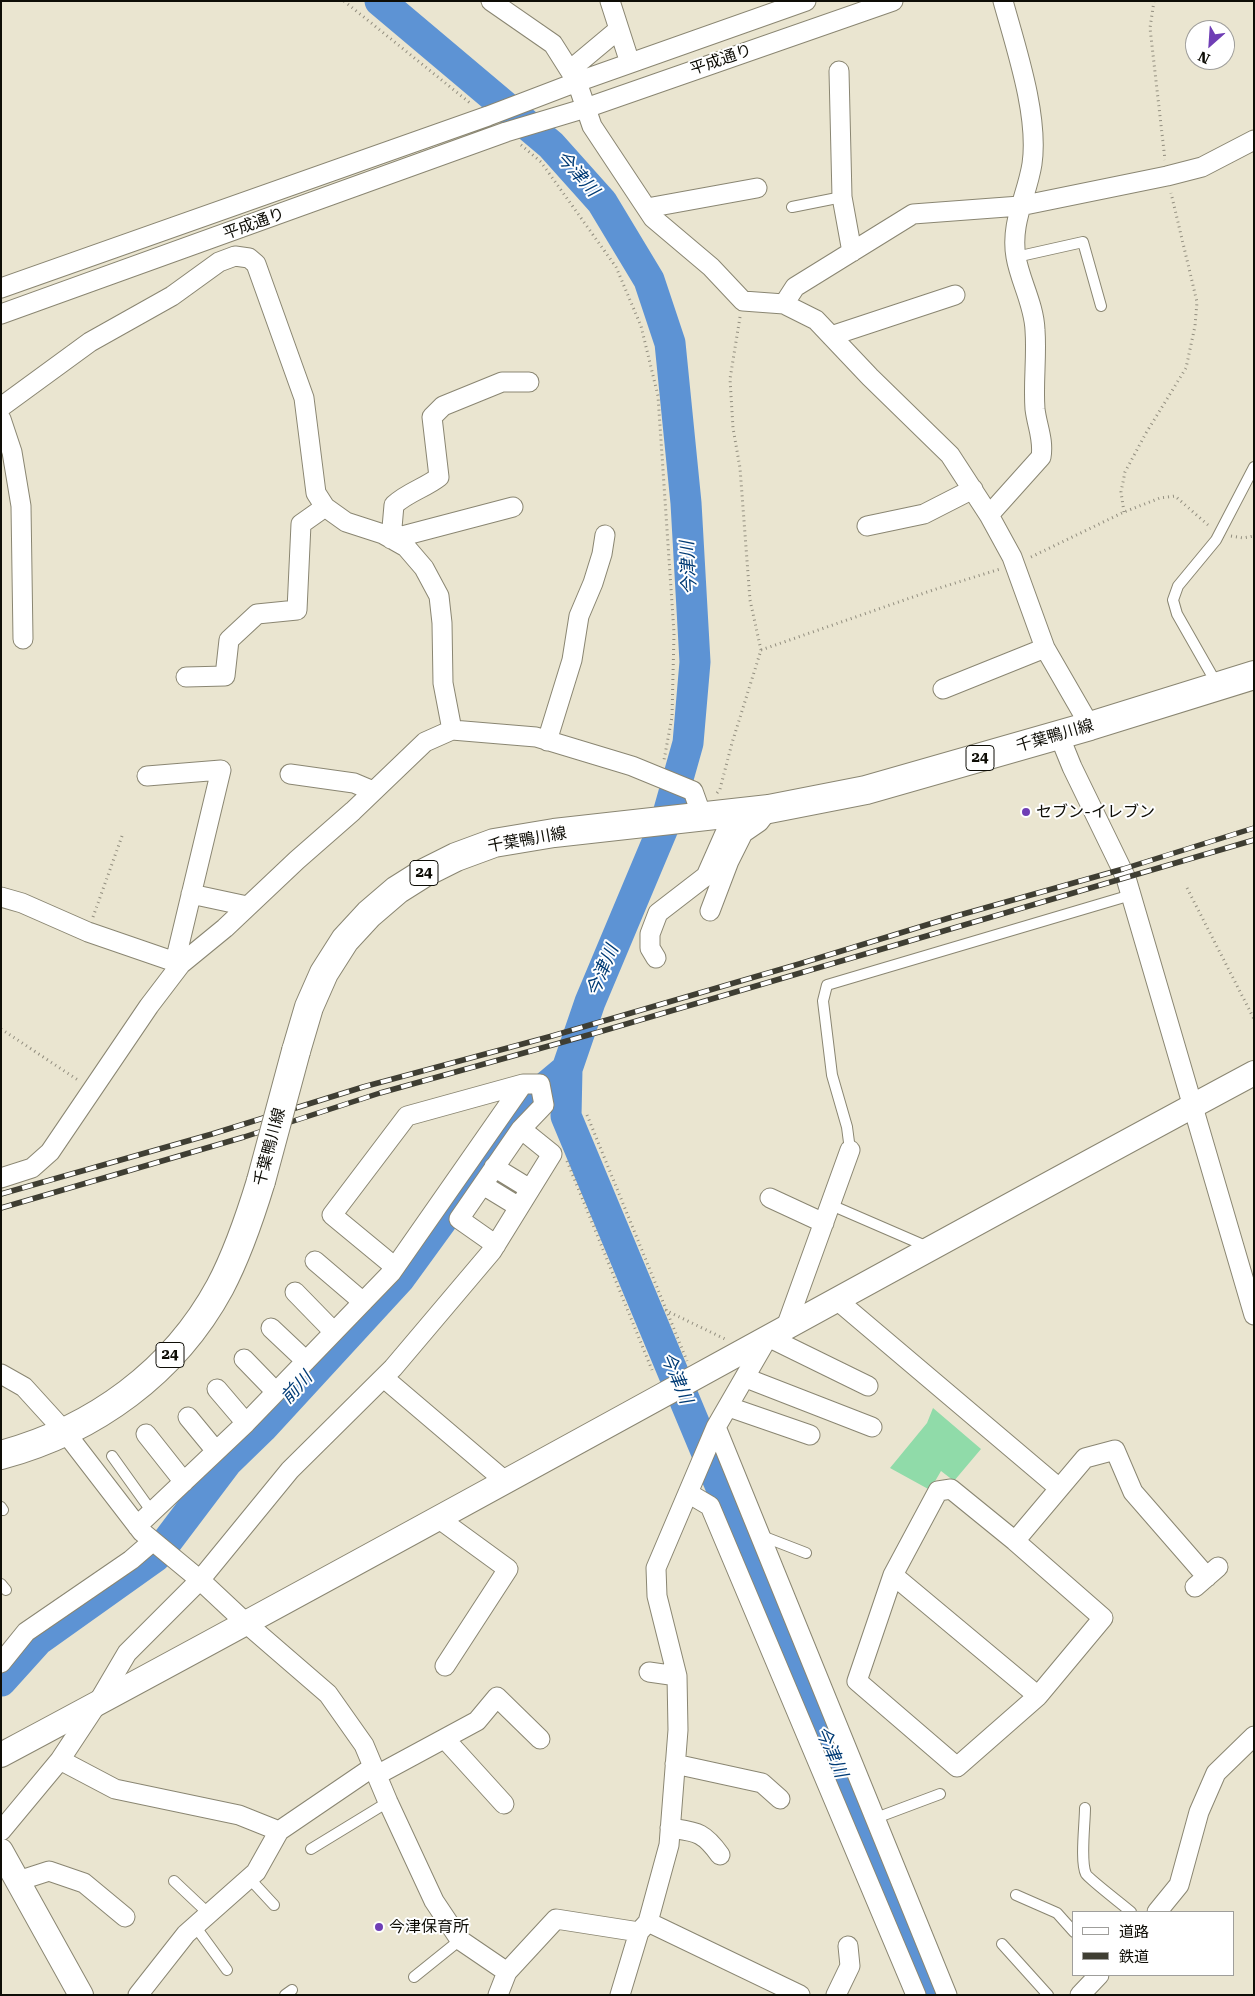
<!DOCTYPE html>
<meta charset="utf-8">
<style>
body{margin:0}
#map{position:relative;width:1255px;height:1996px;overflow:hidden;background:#eae5d0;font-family:"Roboto Serif","Noto Sans JP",serif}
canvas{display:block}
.frame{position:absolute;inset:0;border:2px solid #0e0d06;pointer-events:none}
.legend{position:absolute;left:1072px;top:1911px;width:162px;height:65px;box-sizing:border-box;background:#fff;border:1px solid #9f9e9b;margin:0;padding:6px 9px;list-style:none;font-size:15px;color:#0e0d06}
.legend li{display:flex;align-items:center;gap:10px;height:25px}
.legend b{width:25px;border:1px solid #9f9e9b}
.north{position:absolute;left:1185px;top:20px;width:50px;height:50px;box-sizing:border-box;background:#fff;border:1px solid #9f9e9b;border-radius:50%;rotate:206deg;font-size:14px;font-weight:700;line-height:20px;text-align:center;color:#0e0d06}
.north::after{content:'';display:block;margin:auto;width:18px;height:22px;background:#6f3eb5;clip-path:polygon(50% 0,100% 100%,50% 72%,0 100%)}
</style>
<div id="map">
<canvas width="1255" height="1996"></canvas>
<div class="frame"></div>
<ul class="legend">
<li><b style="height:6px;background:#fff"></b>道路</li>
<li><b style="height:6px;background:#3f3e33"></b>鉄道</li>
</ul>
<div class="north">N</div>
</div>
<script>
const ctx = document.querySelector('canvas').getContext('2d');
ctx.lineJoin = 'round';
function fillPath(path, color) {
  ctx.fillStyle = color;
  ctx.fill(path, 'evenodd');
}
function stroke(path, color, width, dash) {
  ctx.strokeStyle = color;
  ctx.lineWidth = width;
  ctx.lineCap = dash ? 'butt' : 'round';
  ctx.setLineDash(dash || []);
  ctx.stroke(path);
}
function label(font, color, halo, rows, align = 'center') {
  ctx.font = font + ' "Roboto Serif","Noto Sans JP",serif';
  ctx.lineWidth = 4;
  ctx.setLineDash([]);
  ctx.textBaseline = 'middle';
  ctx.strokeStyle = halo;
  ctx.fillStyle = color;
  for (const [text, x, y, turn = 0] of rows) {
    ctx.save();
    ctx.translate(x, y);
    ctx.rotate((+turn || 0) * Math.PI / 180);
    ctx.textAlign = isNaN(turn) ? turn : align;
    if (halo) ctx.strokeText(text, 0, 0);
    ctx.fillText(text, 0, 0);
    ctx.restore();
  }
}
const green = new Path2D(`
 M933,1408L981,1449L954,1481L941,1471L930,1490L890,1468L927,1423Z`);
const river = new Path2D(`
 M380,1L551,145L602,202L649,280L670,343L686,503L695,662L688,743L666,821L590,1002L567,1069L566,1116L933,1995
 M1,1681L38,1640L156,1556L227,1462L262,1428L400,1278L528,1102L565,1071`);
const path = new Path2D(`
 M344,1L470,103
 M1154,1L1150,28L1165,160
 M521,145L541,162L616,267L641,326L658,396L674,633L672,717L664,760
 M1124,512L1121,492L1125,472L1146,433L1186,368L1195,326L1197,302L1171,193
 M1231,536L1243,538L1254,536
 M1031,557L1124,512L1160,498L1175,496L1208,525
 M761,650L933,590L1000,569
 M717,793L720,789L732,743L761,650L750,600L740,468L733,428L730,379L740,317
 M1187,888L1254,1019
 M93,917L122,836
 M1,1029L78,1080
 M587,1115L687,1361
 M567,1161L652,1370
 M665,1310L725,1339`);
const service = new Path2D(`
 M792,207L842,197
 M1016,257L1083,242L1101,306
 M1218,686L1177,614L1173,600L1178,586L1216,540L1254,467
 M850,1150L847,1127L832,1075L823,1001L827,985L1131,895
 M831,1205L928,1247
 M112,1456L152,1512
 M1,1507L3,1510
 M762,1536L806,1553
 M1,1584L6,1590
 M1085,1808C1085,1824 1080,1862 1086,1874C1089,1879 1123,1905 1131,1912
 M876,1818L940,1794
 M311,1849L388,1802
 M249,1878L274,1905
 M174,1881L209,1914
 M1016,1895L1057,1913L1074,1932
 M195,1926L227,1970
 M1002,1944L1048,1995
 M414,1977L460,1940
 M285,1995L292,1990`);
const minor = new Path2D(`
 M491,1L553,44L577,82L592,126L653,218L711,267L743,301L784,304L816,320L870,377L950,455L989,515L1012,557L1045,648L1090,726
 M619,29L630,63
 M570,70L619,29L610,1
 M839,71L842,197L852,252
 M647,208L757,188
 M1,288L488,116L577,82L806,1
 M784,304L795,287L913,214L1020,206L1167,176L1202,167L1254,140
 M1,314L506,132L586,108L893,1
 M831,336L955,295
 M1,407L90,342L172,296L219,262L235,256L249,258L256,264L304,398L316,493L325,507L346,522L383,534L406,547L424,568L439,596L442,623L443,683L452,730
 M1,419L12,452L21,506L23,639
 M513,507L391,539L394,505C408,492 425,488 439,477L432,417L443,406L502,382H529
 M989,515L1041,457C1044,440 1037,426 1035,409C1033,383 1037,356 1035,330C1034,304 1020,281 1016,257C1010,223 1027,196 1032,164C1039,116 1016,48 1003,1
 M867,526L924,514L973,489
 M186,677L225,676L229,640L257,614L297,610L301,524L325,507
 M943,689L1045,648
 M1059,735L1072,767L1126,878L1254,1315
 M547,741L572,660L579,616L593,583L602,554L605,535
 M290,774L354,783L373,791
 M147,776L221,770L175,962
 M191,894L247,906
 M1,897L22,903L88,932L181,964
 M710,911L729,861L743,833L759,822L769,809
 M656,958L650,948V934L658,913L706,876L733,815
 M494,1167L530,1189
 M1,1178L32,1168L50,1152L149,1006L181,964L225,928L297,860L353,811L425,742L452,730L536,737L632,766L693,791L702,816
 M483,1185L519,1207
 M770,1198L824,1223
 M315,1261L363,1302
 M395,1267L332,1215L407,1116L523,1084H540L544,1105L521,1129L459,1219L496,1245
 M295,1292L334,1332
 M837,1300L1059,1488
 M786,1327L850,1150
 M271,1328L306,1361
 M244,1359L276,1392
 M1,1374L24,1387L65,1432L142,1532L200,1580L247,1624L328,1694L364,1745L388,1802L434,1901L460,1940L507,1972
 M384,1378L505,1481
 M746,1378L872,1427
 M217,1389L246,1423
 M729,1407L810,1435
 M188,1417L216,1451
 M716,1427L947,1995
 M146,1434L184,1482
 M688,1493L710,1506L916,1995
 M438,1518L508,1569L445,1666
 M137,1526L246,1423L391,1273L523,1084
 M1015,1541L951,1489L938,1491L893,1575L857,1681L957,1767L1038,1696L1103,1618L1015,1541L1085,1458L1115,1450L1133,1492L1207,1577
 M893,1575L1038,1696
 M1195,1587L1218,1567
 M1,1663L26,1632L131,1560L153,1541
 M649,1672L677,1676
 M445,1739L504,1804
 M60,1760L115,1789L239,1815L279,1831
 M675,1764L762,1783L780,1799
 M377,1775L477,1721L497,1697L540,1739
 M670,1828C696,1832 703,1831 720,1855
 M1,1831L60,1760L97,1704L127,1653L200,1580L290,1470L393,1368L492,1251L552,1154L521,1129
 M18,1881L49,1871L84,1883L125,1917
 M1157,1912L1179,1885L1199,1812L1216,1773L1254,1736
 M648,1922L800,1995
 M138,1995L186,1934L256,1872L279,1831L373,1767
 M498,1995L507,1972L556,1919L639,1932
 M620,1995L639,1932L648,1922L669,1845L678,1730L677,1676L657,1596L656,1568L716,1427L768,1337L868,1386
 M836,1995L850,1966L848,1946
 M1080,1995L1099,1975`);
const tertiary = new Path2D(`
 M1,1755C421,1531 835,1298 1254,1073
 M1,1851L81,1995`);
const primary = new Path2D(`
 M296,1051L309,1007L324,973L345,940L369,914L397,890L424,873L456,857L494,843L554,833L769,809L866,790L1090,726L1254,675
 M1,1455C94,1430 174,1372 220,1287C238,1253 250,1217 261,1181`);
const rail = new Path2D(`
 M1,1194L212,1134L363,1087L552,1036L799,964L949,918L1123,869L1254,828
 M1,1208L244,1137L380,1093L599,1032L1254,840`);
const primaryBridge = new Path2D(`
 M261,1181L296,1051`);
const markers = [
 [1026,812,5,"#6f3eb5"],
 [379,1927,5,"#6f3eb5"]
];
const shields = [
 [980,758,28],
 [424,873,28],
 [170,1355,28]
];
const shieldNames = [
 ["24",980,758],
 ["24",424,873],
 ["24",170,1355]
];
const streetNames = [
 ["平成通り",721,60,-19],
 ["平成通り",254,224,-20],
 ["千葉鴨川線",1055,736,-16],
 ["千葉鴨川線",527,840,-10],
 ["千葉鴨川線",270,1147,-75]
];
const poiNames = [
 ["セブン-イレブン",1036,812],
 ["今津保育所",389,1927]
];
const waterNames = [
 ["今津川",577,174,48],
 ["今津川",689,568,-93],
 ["今津川",603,971,-67],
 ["今津川",676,1378,67],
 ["前川",297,1388,-47],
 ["今津川",831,1752,67]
];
fillPath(green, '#90dba9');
stroke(river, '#5d93d4', 31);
stroke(service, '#8a8672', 12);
stroke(minor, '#8a8672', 21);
stroke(tertiary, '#8a8672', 26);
stroke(primary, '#8a8672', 30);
stroke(path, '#928e7f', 3, [1, 4]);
stroke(service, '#fff', 10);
stroke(minor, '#fff', 19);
stroke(tertiary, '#fff', 24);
stroke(primary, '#fff', 28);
stroke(rail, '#3f3e33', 5.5);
stroke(rail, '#fff', 4, [11]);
stroke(primaryBridge, '#8a8672', 30, []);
stroke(primaryBridge, '#fff', 28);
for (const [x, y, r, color] of markers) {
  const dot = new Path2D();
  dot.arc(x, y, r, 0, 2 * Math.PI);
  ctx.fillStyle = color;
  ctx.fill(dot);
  stroke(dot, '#fff', 2);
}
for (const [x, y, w] of shields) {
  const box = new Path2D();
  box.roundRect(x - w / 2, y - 12.5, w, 25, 4);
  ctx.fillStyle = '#fff';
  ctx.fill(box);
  stroke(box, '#0e0d06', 1);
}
label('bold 15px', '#0e0d06', null, shieldNames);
label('16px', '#0e0d06', '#fff', streetNames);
label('16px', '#0e0d06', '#fff', poiNames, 'left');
label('italic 18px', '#003b75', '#fff', waterNames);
</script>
